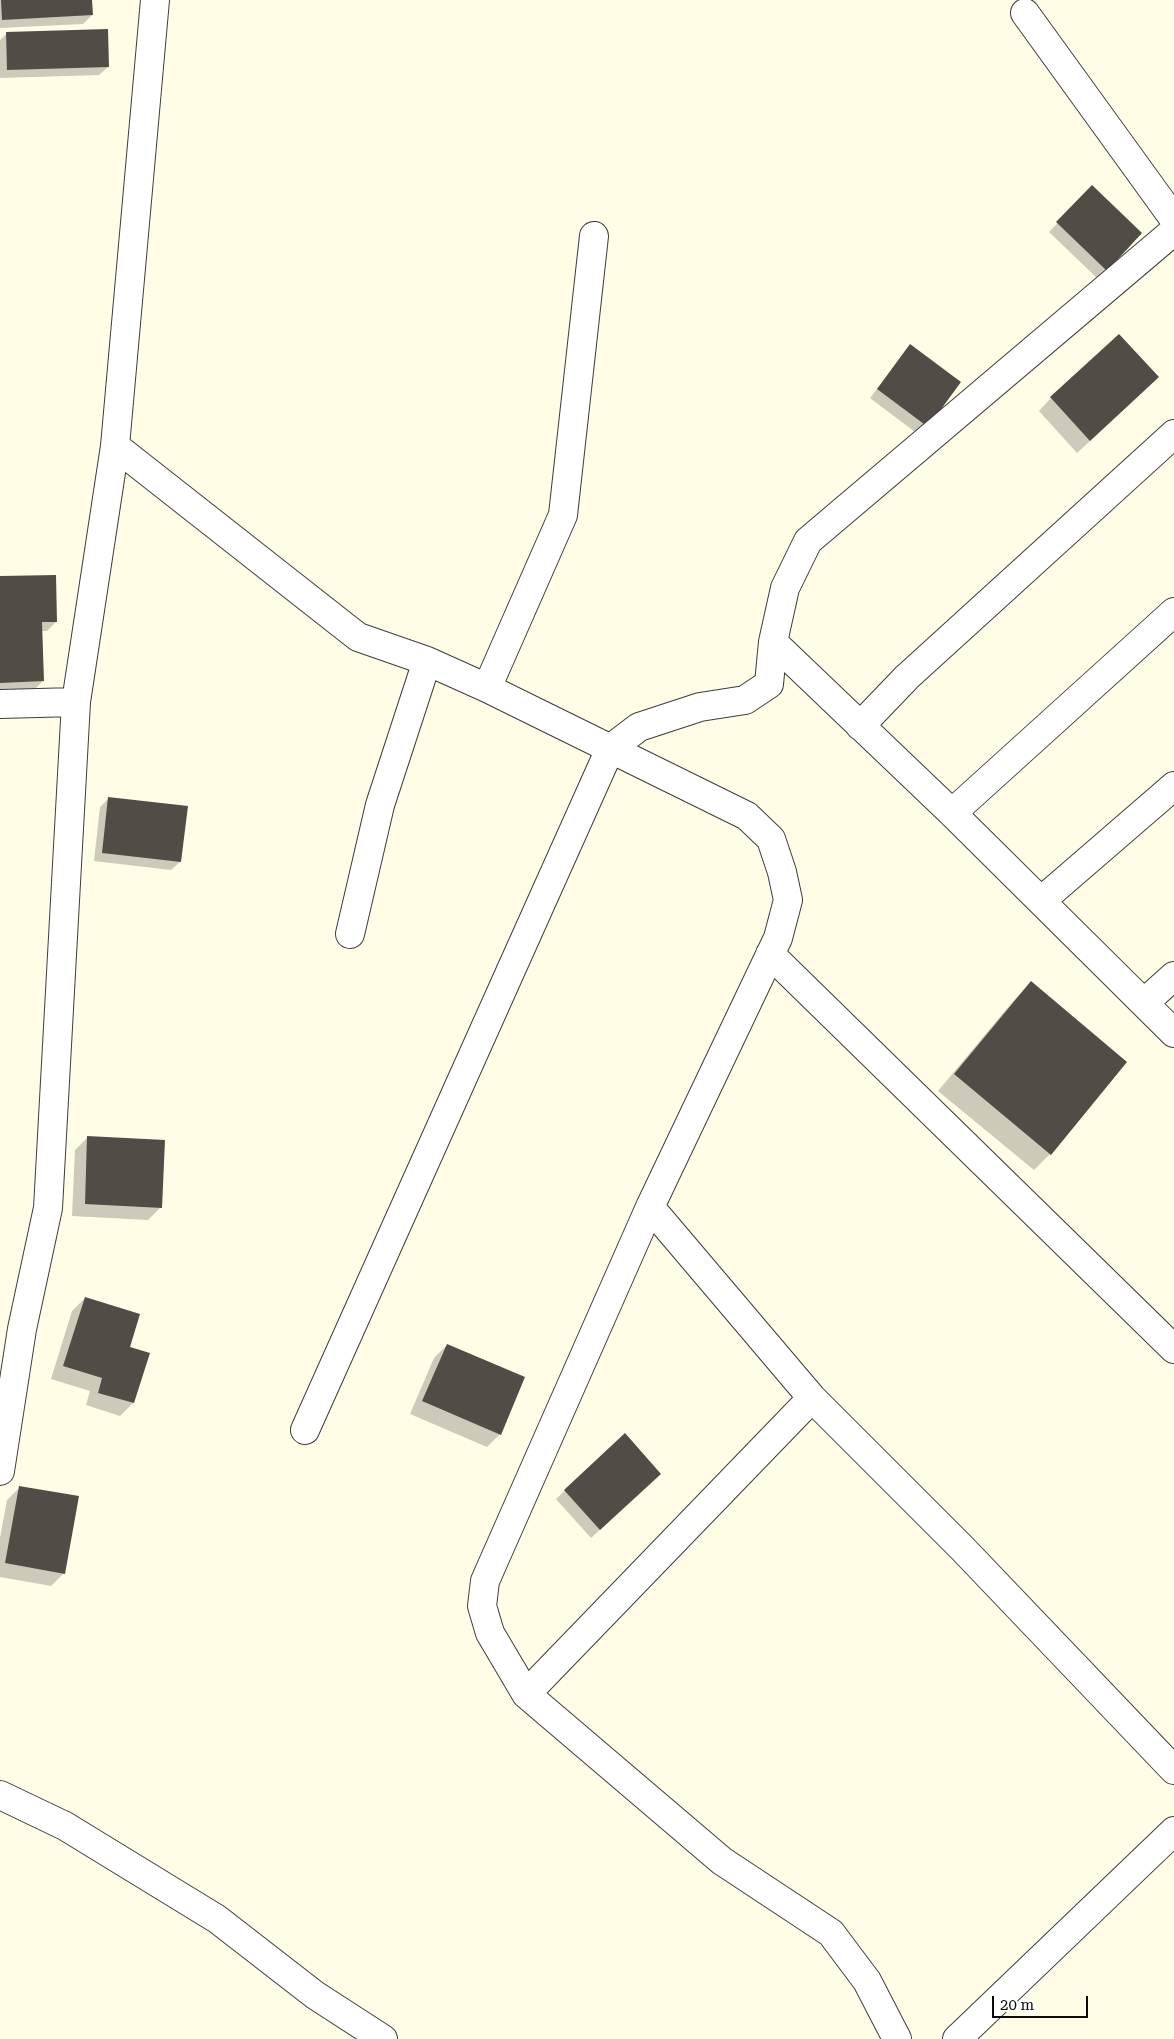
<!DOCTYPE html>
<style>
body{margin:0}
#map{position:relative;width:1174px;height:2039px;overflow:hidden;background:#fffde6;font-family:"Roboto Serif",serif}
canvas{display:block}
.scale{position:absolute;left:992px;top:1996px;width:96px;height:22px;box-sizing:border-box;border:2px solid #0a0a0a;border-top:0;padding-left:6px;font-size:15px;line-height:18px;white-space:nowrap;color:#0a0a0a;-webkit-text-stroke:4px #fff;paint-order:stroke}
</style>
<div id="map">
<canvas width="1174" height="2039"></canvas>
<div class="scale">20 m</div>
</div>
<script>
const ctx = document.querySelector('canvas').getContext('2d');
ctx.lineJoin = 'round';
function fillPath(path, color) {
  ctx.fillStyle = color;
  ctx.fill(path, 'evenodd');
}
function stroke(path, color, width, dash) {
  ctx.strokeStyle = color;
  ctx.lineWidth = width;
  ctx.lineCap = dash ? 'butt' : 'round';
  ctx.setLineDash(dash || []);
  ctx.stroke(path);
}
const shadow = new Path2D(`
 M0,0H91L92,15L83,24L0,28Z
 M7,33L108,67L99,75L0,78V40Z
 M1092,187L1140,233L1097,278L1049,232Z
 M910,346L959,382L919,435L870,398Z
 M1145,390L1077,453L1039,411L1051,398Z
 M0,577L56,622L47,631H41L43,681L30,694L0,695Z
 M109,798L180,862L171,870L94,861L100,807Z
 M1031,983L1050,1154L1034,1170L938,1091L1014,1000Z
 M88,1137L161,1207L148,1220L72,1216L75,1150Z
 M85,1298L128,1348L148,1354L133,1403L120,1416L86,1405L90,1391L51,1379L72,1311Z
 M447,1345L500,1434L487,1447L410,1414L434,1358Z
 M625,1435L651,1482L591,1538L556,1499Z
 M20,1487L64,1573L51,1586L0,1577V1538L7,1500Z`);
const building = new Path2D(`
 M1,0H92L93,15L2,20Z
 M108,29L109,67L7,70L6,32Z
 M1092,185L1142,233L1107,271L1056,222Z
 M1119,334L1159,377L1090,441L1050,397Z
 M910,344L961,382L928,427L877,389Z
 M56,575L57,622H42L44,681L0,683V576Z
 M108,797L188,806L181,862L102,853Z
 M1031,981L1127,1062L1051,1155L954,1074Z
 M87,1136L165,1140L162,1208L85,1204Z
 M85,1297L140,1314L130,1347L150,1353L134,1403L98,1393L102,1378L63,1366Z
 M447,1344L525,1377L501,1435L422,1401Z
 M625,1433L661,1474L600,1530L564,1490Z
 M19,1486L79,1496L65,1574L5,1563Z`);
const minor = new Path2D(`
 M1025,13L1174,219
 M115,446L358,637L427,661L487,688L747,816L771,839L782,872L788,900L778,938L650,1207L485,1581L482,1606L490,1633L526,1694L722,1861L831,1933L867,1981L897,2039
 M773,642L952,813L1174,1033
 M487,688L563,515L594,236
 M0,704L76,702
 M860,726L907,677L1174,434
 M952,813L1174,612
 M1041,901L1174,786
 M350,934L380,805L427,661
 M770,954L1174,1349
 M1144,1003L1174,976
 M650,1207L812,1398L962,1548L1174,1770
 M305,1430L610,749L639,727L700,707L745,700L769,684L773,642L785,588L808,541L1174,231
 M0,1471L22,1329L48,1208L76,702L115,446L155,0
 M526,1694L812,1398
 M0,1795L65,1826L217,1919L315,1995L383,2039
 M957,2039L1174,1831`);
fillPath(shadow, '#0003');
fillPath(building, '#524c46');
stroke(minor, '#3d3d3d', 30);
stroke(minor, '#fff', 28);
</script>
